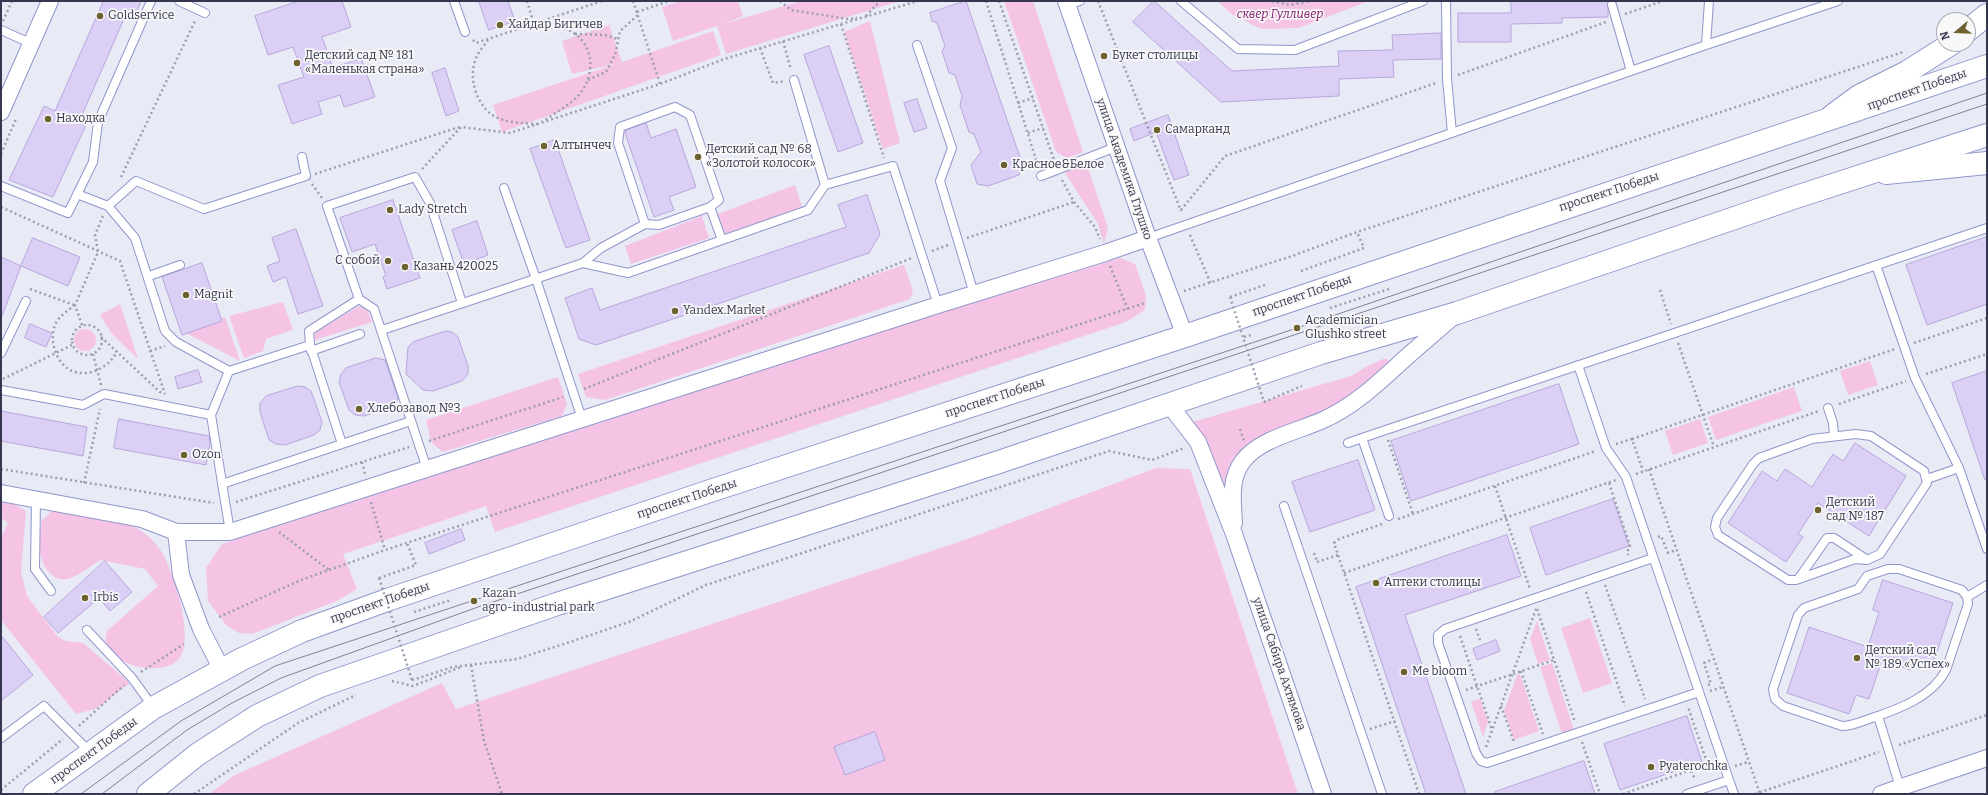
<!DOCTYPE html>
<meta charset="utf-8">
<style>
body{margin:0}
#map{position:relative;width:1988px;height:795px;overflow:hidden;background:#e8eaf6;font-family:Bitter,serif}
canvas{display:block}
.frame{position:absolute;inset:0;border:2px solid #35374e;pointer-events:none}
.north{position:absolute;left:1936px;top:12px;width:40px;height:40px;box-sizing:border-box;background:#f8f8f8;border:1px solid #aaabb4;border-radius:50%;rotate:251deg;font-size:11px;font-weight:700;line-height:16px;text-align:center;color:#35374e}
.north::after{content:'';display:block;margin:auto;width:14px;height:18px;background:#6c622f;clip-path:polygon(50% 0,100% 100%,50% 72%,0 100%)}
</style>
<div id="map">
<canvas width="1988" height="795"></canvas>
<div class="frame"></div>
<div class="north">N</div>
</div>
<script>
const ctx = document.querySelector('canvas').getContext('2d');
ctx.lineJoin = 'round';
function fillPath(path, color) {
  ctx.fillStyle = color;
  ctx.fill(path, 'evenodd');
}
function stroke(path, color, width, dash) {
  ctx.strokeStyle = color;
  ctx.lineWidth = width;
  ctx.lineCap = dash ? 'butt' : 'round';
  ctx.setLineDash(dash || []);
  ctx.stroke(path);
}
function label(font, color, halo, rows, align = 'center') {
  ctx.font = font + ' Bitter,serif';
  ctx.lineWidth = 3.5;
  ctx.setLineDash([]);
  ctx.textBaseline = 'middle';
  ctx.strokeStyle = halo;
  ctx.fillStyle = color;
  for (const [text, x, y, turn = 0] of rows) {
    ctx.save();
    ctx.translate(x, y);
    ctx.rotate((+turn || 0) * Math.PI / 180);
    ctx.textAlign = isNaN(turn) ? turn : align;
    if (halo) ctx.strokeText(text, 0, 0);
    ctx.fillText(text, 0, 0);
    ctx.restore();
  }
}
const green = new Path2D(`
 M680,1H738L743,16L723,24L801,1H900L726,54L717,26L673,41L662,7Z
 M1004,1H1033L1083,152L1067,158L1056,152Z
 M1217,1H1369L1298,28L1261,29L1233,15Z
 M870,21L900,143L883,149L844,32Z
 M609,25L622,62L713,31L721,55L502,132L493,105L619,63L572,74L562,41Z
 M1086,162L1108,228L1104,244L1098,224L1065,173L1066,170Z
 M795,185L802,207L722,235L715,215Z
 M702,216L709,238L631,264L625,246Z
 M1120,258L1135,264L1146,295L1145,310L1126,322L495,532L486,506L343,554L357,589L337,601L252,634L239,633L227,626L208,601L206,568L222,544L969,304Z
 M904,265L913,291L910,299L605,400L586,397L578,374Z
 M283,302L293,330L266,339L263,351L244,358L229,316Z
 M120,304L138,359L112,334L100,315Z
 M359,306L368,311L372,322L315,340V333Z
 M225,317L240,361L182,331Z
 M74 340a11 11 0 1 1 22 0a11 11 0 1 1-22 0Z
 M1383,359H1387L1389,362C1383,373 1353,401 1343,406C1312,420 1254,432 1234,458C1228,467 1226,477 1224,487L1189,423L1351,376L1364,368Z
 M1870,361L1878,385L1848,395L1840,371Z
 M558,377L567,404L562,416L443,452L431,442L426,420Z
 M1794,387L1802,411L1716,440L1708,417Z
 M1700,419L1708,443L1673,455L1665,431Z
 M1156,468L1190,469L1298,794H209L235,775L442,683L456,709L962,541Z
 M1,499L9,501L26,511L21,572L27,596L58,637L66,641L83,643L127,680L129,684L95,709L76,714L1,620V537L8,523L1,518Z
 M60,511C84,515 119,517 140,530C149,536 155,542 161,551C174,571 197,644 177,661C159,677 107,665 106,640C105,637 107,633 107,631L158,586L145,569L101,560C92,565 81,574 71,578C49,585 39,560 39,542C39,535 41,527 42,520L51,512Z
 M1590,618L1612,683L1583,693L1561,628Z
 M1537,621L1550,660L1538,664L1530,639Z
 M1552,663L1574,730L1562,734L1540,667Z
 M1520,674L1539,731L1514,740L1504,711L1517,675Z
 M1480,699L1488,722L1483,737L1471,702Z`);
const building = new Path2D(`
 M101,1H141L135,16L127,12L79,122L86,125L53,197L9,180L44,106L55,111L103,2Z
 M299,1H342L351,27L322,37L333,68L361,58L375,97L344,107L340,95L318,102L322,114L292,124L278,85L304,77L293,47L268,55L255,16Z
 M479,1H508L515,21L489,30Z
 M966,1L1023,166L1019,175L988,186L977,184L971,165L981,152L974,134L969,132L960,105L962,96L955,75L949,73L942,51L945,46L937,23L932,21L930,13Z
 M1154,1L1232,71L1339,66L1338,51L1393,50L1392,35L1441,33V59L1393,60L1394,77L1339,79V96L1221,102L1133,22Z
 M1511,1H1608V17L1562,18V23L1511,24V42H1458V13H1511Z
 M829,46L863,143L838,152L804,55Z
 M445,68L459,111L446,116L432,73Z
 M917,99L927,128L914,132L904,103Z
 M1168,115L1189,175L1174,180L1156,132L1134,141L1130,129Z
 M646,123L651,138L676,129L696,187L669,197L674,210L654,217L625,133V131Z
 M555,140L590,240L566,248L530,149Z
 M867,195L880,234L869,253L596,345L579,339L565,298L592,288L600,310L846,227L838,205Z
 M393,200L420,278L387,289L383,277L386,276L375,244L352,252L340,218Z
 M477,221L488,255L464,264L452,230Z
 M296,229L323,306L298,314L286,277L273,282L267,266L280,261L272,238Z
 M1987,237V304L1927,325L1906,265Z
 M33,238L80,257L68,286L21,266Z
 M1,257L21,266L2,316H1Z
 M202,263L222,321L182,335L162,277Z
 M30,324L52,333L46,347L25,338Z
 M446,331L452,332L458,337L468,366V374L462,381L433,391L423,390L406,374L408,347L413,342Z
 M376,358L385,360L398,398L397,401L391,407L364,416L355,415L349,410L339,382L341,374L346,368Z
 M198,370L202,382L178,389L175,377Z
 M1987,371V480H1985L1952,383Z
 M1559,384L1579,444L1411,501L1391,441Z
 M298,386L305,387L311,391L322,422L320,430L314,435L285,445L276,444L269,440L260,412V403L266,396Z
 M1,411L87,427L83,456L1,441Z
 M119,419L209,436L210,444L206,465L114,448Z
 M1855,443L1906,476L1869,536L1818,503L1798,534L1803,537L1786,562L1728,523L1762,471L1777,481L1785,469L1812,487L1833,454L1843,461Z
 M1358,460L1375,510L1310,532L1292,482Z
 M1613,499L1629,546L1546,575L1530,528Z
 M461,529L465,540L429,554L425,543Z
 M1507,535L1521,576L1405,615L1466,794H1426L1356,587Z
 M105,561L132,592L110,611L99,598L58,633L44,617Z
 M1883,580L1953,603L1933,664L1914,658L1910,670L1882,660L1869,699L1856,695L1849,714L1787,693L1809,627L1868,647L1879,612L1873,610Z
 M1,635L33,675L1,701Z
 M1496,640L1500,651L1477,660L1473,649Z
 M1687,716L1702,762L1620,790L1604,744Z
 M875,732L885,760L845,775L834,747Z
 M1584,761L1595,794H1495V792Z`);
const path = new Path2D(`
 M527,1L534,24C544,25 555,25 564,28C594,39 598,73 578,96C568,106 553,114 541,123
 M633,1L660,84
 M780,1L791,10L848,19L857,18
 M986,1L1038,166
 M999,1L1054,160
 M1098,1L1181,211
 M1272,1L1290,5L1310,1
 M637,12L669,1
 M1625,14L1663,1
 M866,16L880,1
 M3,21L12,1
 M841,24L884,158
 M575,34L605,35L618,39
 M473,40L476,43L602,1
 M488,40C484,46 477,53 475,61C469,78 476,103 491,114C503,123 522,123 537,124
 M783,41L791,70
 M760,48L773,83L785,81
 M1458,75L1606,22
 M588,80L606,72L615,55L620,31L638,15
 M1018,103L1033,98
 M1028,133L1043,128
 M1,154L16,119
 M422,169L461,127L510,133L660,84L724,59L918,1
 M315,174L453,129L461,127
 M121,177L195,21
 M1062,180L1074,202L1095,227L1100,239
 M312,184L322,198
 M1,207L120,261L165,394
 M1181,210L1225,156L1436,83
 M1190,235L1211,284
 M967,238L1074,202
 M932,251L948,245
 M1110,266L1128,310
 M1301,271L1364,248L1357,232
 M30,289L74,305
 M1660,290L1671,324
 M1184,291L1295,255L1357,232L1903,52
 M1230,297L1268,284
 M75,305C67,311 58,317 55,325C49,341 56,364 72,371C89,378 110,367 117,351
 M1330,308L1389,289
 M72 340a15 15 0 1 1 30 0a15 15 0 1 1-30 0Z
 M82,325L75,305L98,252L95,235L103,216
 M101,337L161,393
 M1244,337L1251,335
 M1678,343L1714,447
 M1914,343L1987,318
 M150,351L165,346
 M93,354L101,385
 M1926,374L1987,354
 M3,379L72,345
 M584,389L912,258
 M1264,402L1302,386
 M1839,404L1906,381
 M1240,429L1244,441
 M1632,439L1895,349
 M1388,440L1413,514
 M429,441L563,397
 M1616,444L1632,439L1643,471
 M362,462L365,474
 M1,469L214,503
 M1649,469L1760,794
 M1636,474L1819,411
 M84,483L100,409
 M1609,483L1630,546L1627,552L1628,555
 M1495,486L1530,589
 M236,502L409,447
 M371,502L385,550
 M1398,519L1596,451
 M1382,524L1339,539L1334,543L1419,794
 M279,532L329,570
 M1658,537L1661,536L1668,553
 M1314,553L1317,562
 M1667,553L1676,550
 M1317,562L1338,555
 M1344,573L1616,480
 M379,578L416,565L407,543
 M1605,585L1645,699
 M1586,592L1625,706
 M1537,609L1575,722
 M414,612L451,600
 M219,617L301,580L385,550L1145,303
 M1476,629L1480,640
 M1460,636L1492,730
 M471,665L484,741L502,794
 M1521,671L1543,734
 M141,672L184,644
 M412,680L453,667L517,659L570,642L629,622L706,585L1109,451L1152,460L1184,448
 M392,681L413,686L461,667
 M1708,685L1711,684L1704,663L1713,659
 M1466,690L1554,660
 M1710,691L1723,687
 M1501,706L1514,742
 M79,726L124,685
 M1370,729L1395,721
 M1582,742L1600,794
 M1899,745L1987,715
 M1486,747L1536,609
 M1735,766L1748,762
 M1691,771L1695,779
 M1,790L63,739
 M194,794L298,723L356,695
 M1623,794L1705,765L1707,762L1688,707
 M1755,794L1879,752`);
const lane = new Path2D(`
 M179,1L205,13
 M454,1L465,32
 M1181,1L1238,49L1295,50L1423,1
 M1446,1L1447,79L1452,133
 M1067,5L1080,1
 M1612,5L1631,71
 M1,30L30,43
 M917,45L952,148L940,181L974,294
 M1706,45L1709,1
 M794,80L825,185
 M1041,176L1116,147
 M1,186L68,213L93,162L98,122L151,1
 M504,188L536,279L582,419
 M77,194L108,206L135,238L165,331L176,342L229,371
 M108,206L136,181L204,209L306,176L302,157
 M710,207L659,225L645,224L618,143L620,127L675,107L690,115L719,200L710,207L722,240
 M1148,238L1706,45L1838,1
 M583,263L601,248L645,224
 M1876,265L1915,378L1959,468L1987,549
 M149,276L180,265
 M359,299L374,309L427,469
 M382,330L583,263L628,273L808,210L825,185L893,166L938,305
 M310,345L342,444
 M311,351L360,334
 M1,353L26,301
 M1578,365L1606,448L1626,477L1729,780L1687,794
 M1,390L83,405L104,394L211,415L230,532
 M1828,408L1833,423L1834,436
 M211,415L229,371L310,345L309,331L359,299L327,206L415,177L430,203L462,303
 M1856,434L1871,436L1924,471L1927,483L1880,554L1867,560L1855,559L1796,580H1788L1718,535L1715,527L1717,518L1753,464L1759,458L1812,439Z
 M1348,443L1362,438
 M1927,479L1959,468
 M222,484L411,421
 M36,500L35,569L51,591
 M1284,506L1382,794
 M1389,516L1362,438L1987,228
 M1653,558L1445,629L1438,635V643L1476,753L1481,761L1487,763L1699,692
 M1799,578L1827,538H1834L1866,559
 M1967,597L1962,590L1899,569H1888L1867,576L1858,589L1804,608L1798,615L1773,689L1775,699L1783,706L1842,726C1853,726 1862,721 1872,718C1899,709 1932,697 1946,670L1968,604L1967,597L1987,585
 M87,630L132,678L153,707
 M1878,716L1900,787
 M1,738L44,706L90,752
 M1729,780L1734,794`);
const street = new Path2D(`
 M1066,1L1148,238L1185,336
 M1,112L50,1
 M1168,403L1198,442L1234,534L1323,794
 M1,493L142,519L176,532H230L938,305L1105,253L1148,238
 M1234,523C1233,501 1229,479 1243,461C1259,439 1299,431 1323,420C1357,405 1383,378 1410,354C1425,341 1439,329 1454,316
 M176,532L181,575L201,629L222,670
 M1881,794L1987,758`);
const secondary = new Path2D(`
 M1968,30L1987,15
 M1832,116L1859,96L1907,72L1951,44
 M1886,173L1987,163`);
const primary = new Path2D(`
 M34,794L153,708L242,659L302,631L390,599L710,491L1185,336L1987,66
 M148,794L198,754L257,716L320,686L557,604L999,462L1321,353L1457,313L1793,198L1987,135`);
const tram = new Path2D(`
 M81,794L181,721L275,666L1297,328L1987,93
 M102,794L187,730L232,703L281,678L478,607L1987,104`);
const pathBridge = new Path2D(`
 M1230,297L1264,402
 M379,578L412,680`);
const markers = [
 [100,16,4,"#6c622f"],
 [500,25,4,"#6c622f"],
 [1104,56,4,"#6c622f"],
 [297,63,4,"#6c622f"],
 [48,119,4,"#6c622f"],
 [1157,130,4,"#6c622f"],
 [544,146,4,"#6c622f"],
 [698,157,4,"#6c622f"],
 [1004,165,4,"#6c622f"],
 [390,210,4,"#6c622f"],
 [388,261,4,"#6c622f"],
 [405,267,4,"#6c622f"],
 [186,295,4,"#6c622f"],
 [675,311,4,"#6c622f"],
 [1297,328,4,"#6c622f"],
 [359,409,4,"#6c622f"],
 [184,455,4,"#6c622f"],
 [1818,510,4,"#6c622f"],
 [1376,583,4,"#6c622f"],
 [85,598,4,"#6c622f"],
 [474,601,4,"#6c622f"],
 [1857,658,4,"#6c622f"],
 [1404,672,4,"#6c622f"],
 [1651,767,4,"#6c622f"]
];
const parkNames = [
 ["сквер Гулливер",1280,15]
];
const poiNames = [
 ["Goldservice",108,16],
 ["Хайдар Бигичев",508,25],
 ["Детский сад № 181",305,56],
 ["«Маленькая страна»",305,70],
 ["Букет столицы",1112,56],
 ["Находка",56,119],
 ["Самарканд",1165,130],
 ["Алтынчеч",552,146],
 ["Детский сад № 68",706,150],
 ["«Золотой колосок»",706,164],
 ["Красное&Белое",1012,165],
 ["Lady Stretch",398,210],
 ["С собой",380,261,"right"],
 ["Казань 420025",413,267],
 ["Magnit",194,295],
 ["Yandex.Market",683,311],
 ["Academician",1305,321],
 ["Glushko street",1305,335],
 ["Хлебозавод №3",367,409],
 ["Ozon",192,455],
 ["Детский",1826,503],
 ["сад № 187",1826,517],
 ["Аптеки столицы",1384,583],
 ["Kazan",482,594],
 ["agro-industrial park",482,608],
 ["Irbis",93,598],
 ["Детский сад",1865,651],
 ["№ 189 «Успех»",1865,665],
 ["Me bloom",1412,672],
 ["Pyaterochka",1659,767]
];
const streetNames = [
 ["проспект Победы",1917,90,-19],
 ["улица Академика Глушко",1124,169,71],
 ["проспект Победы",1609,192,-18],
 ["проспект Победы",1302,296,-19],
 ["проспект Победы",995,398,-18],
 ["проспект Победы",687,499,-18],
 ["проспект Победы",380,603,-19],
 ["улица Сабира Ахтямова",1279,664,71],
 ["проспект Победы",94,751,-36]
];
fillPath(green, '#f5c4e5');
fillPath(building, '#dbcff5');
stroke(building, '#b7a6dc', 1);
stroke(lane, '#9096cb', 10);
stroke(street, '#9096cb', 18);
stroke(secondary, '#9096cb', 24);
stroke(primary, '#9096cb', 24);
stroke(path, '#9c9eaf', 2.5, [2, 3]);
stroke(lane, '#fff', 8);
stroke(street, '#fff', 16);
stroke(secondary, '#fff', 22);
stroke(primary, '#fff', 22);
stroke(tram, '#808295', 1);
stroke(pathBridge, '#9c9eaf', 2.5, [2, 3]);
for (const [x, y, r, color] of markers) {
  const dot = new Path2D();
  dot.arc(x, y, r, 0, 2 * Math.PI);
  ctx.fillStyle = color;
  ctx.fill(dot);
  stroke(dot, '#f8f8f8', 1.5);
}
label('italic 12px', '#790c63', '#f8f8f8', parkNames);
label('12px', '#35374e', '#f8f8f8', poiNames, 'left');
label('12px', '#35374e', '#f8f8f8', streetNames);
</script>
